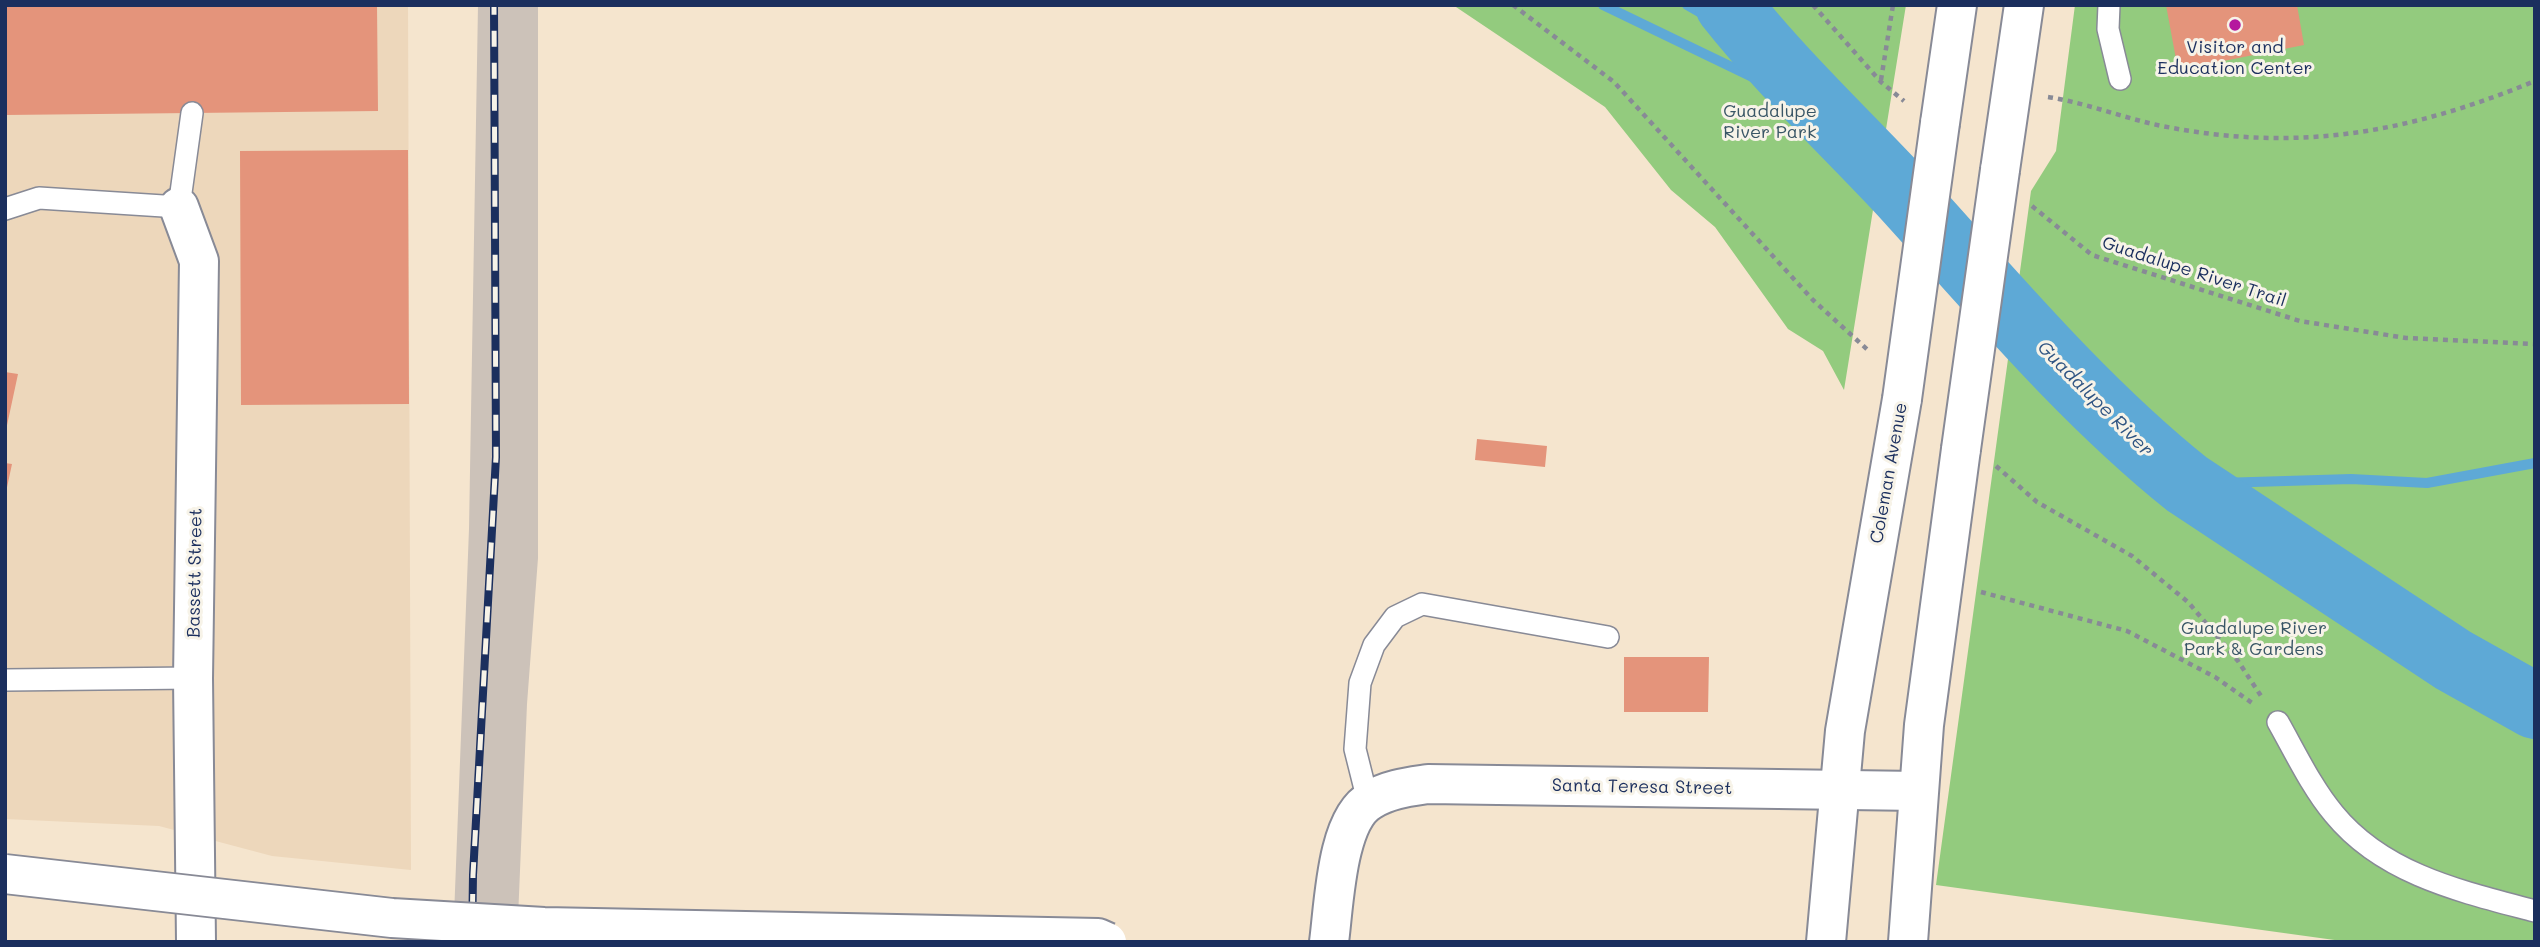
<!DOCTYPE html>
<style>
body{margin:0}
#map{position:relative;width:2540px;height:947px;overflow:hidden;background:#f5e5ce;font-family:Mali,sans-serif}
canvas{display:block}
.frame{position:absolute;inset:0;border:7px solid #1b2f5e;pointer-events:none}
</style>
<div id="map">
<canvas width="2540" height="947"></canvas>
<div class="frame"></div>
</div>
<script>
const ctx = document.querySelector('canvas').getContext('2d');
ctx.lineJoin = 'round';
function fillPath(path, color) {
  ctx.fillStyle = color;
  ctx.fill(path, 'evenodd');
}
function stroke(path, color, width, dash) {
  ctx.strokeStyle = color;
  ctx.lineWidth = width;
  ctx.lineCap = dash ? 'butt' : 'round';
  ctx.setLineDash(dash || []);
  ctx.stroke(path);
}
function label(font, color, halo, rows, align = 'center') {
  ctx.font = font + ' Mali,sans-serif';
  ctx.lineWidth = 6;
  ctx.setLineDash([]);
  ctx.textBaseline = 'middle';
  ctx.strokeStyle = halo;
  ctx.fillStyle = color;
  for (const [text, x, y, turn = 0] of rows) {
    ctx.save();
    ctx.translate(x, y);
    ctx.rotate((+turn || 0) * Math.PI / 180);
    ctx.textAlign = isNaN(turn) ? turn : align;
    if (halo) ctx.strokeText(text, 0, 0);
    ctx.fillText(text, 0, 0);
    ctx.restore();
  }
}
const built = new Path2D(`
 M5,5H408L411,870L272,856L159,826L5,819Z`);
const industrial = new Path2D(`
 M478,5H538V558L527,704L517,942H453L469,529Z`);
const green = new Path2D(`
 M1453,5H1906L1844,390L1823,351L1788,329L1715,227L1671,190L1605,107Z
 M2075,5H2535V942H2349L1936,885L2031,191L2056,151Z`);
const stream = new Path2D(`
 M1603,5L1827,113
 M1687,5L1762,48
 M2187,484L2351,479L2427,483L2535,463`);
const river = new Path2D(`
 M1728,5C1781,72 1843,130 1901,192C1992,292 2081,399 2187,484L2453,660L2535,706`);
const building = new Path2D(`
 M5,5H377L378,111L5,115Z
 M2166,5H2297L2304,45L2178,70Z
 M408,150L409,404L241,405L240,151Z
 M5,372L18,374L6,430H5Z
 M1477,439L1547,446L1545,467L1475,460Z
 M5,463L12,464L6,492H5Z
 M1624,657H1709L1708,712H1624Z`);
const path = new Path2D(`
 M1513,5L1614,82L1813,300L1870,352
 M1813,5L1881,82L1904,101
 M1881,80L1893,5
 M2048,97C2087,103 2123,118 2162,126C2298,153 2408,133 2535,81
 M2032,206L2092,255L2300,321L2406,338L2535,344
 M1996,466L2037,502L2132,556L2188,602L2238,661L2263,699
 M1981,592L2127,631L2215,677L2255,705`);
const lane = new Path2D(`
 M2109,5L2108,29L2120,79
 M5,209L39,198L179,207L192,113
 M5,680L193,678
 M2278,722C2295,752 2312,788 2334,814C2384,875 2463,892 2535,911
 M1368,801L1355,749L1360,683L1374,645L1395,617L1422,604L1608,637`);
const street = new Path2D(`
 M179,207L199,261L193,678L196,942`);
const secondary = new Path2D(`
 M1329,942C1334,906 1336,819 1371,800C1389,789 1408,787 1428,784L1918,791`);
const primary = new Path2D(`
 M1940,123L1957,5
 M2000,170L2024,5
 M1826,942L1845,731L1902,399
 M1908,942L1924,725L1961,449`);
const rail = new Path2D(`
 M472,942L473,875L496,457L494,5`);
const primaryBridge = new Path2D(`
 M1902,399L1940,123
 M1961,449L2000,170`);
const highwayBridge = new Path2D(`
 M5,874L392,918L544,927L1098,938L1107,942`);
const markers = [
 [2235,25,7,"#b5179e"]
];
const poiNames = [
 ["Visitor and",2235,47],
 ["Education Center",2235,68]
];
const parkNames = [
 ["Guadalupe",1770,111],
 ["River Park",1770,132],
 ["Guadalupe River",2254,628],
 ["Park & Gardens",2254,649]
];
const streetNames = [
 ["Guadalupe River Trail",2194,272,18],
 ["Coleman Avenue",1889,473,-80],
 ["Bassett Street",195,573,-89],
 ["Santa Teresa Street",1642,787,1]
];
const waterNames = [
 ["Guadalupe River",2095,399,45]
];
fillPath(built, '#edd7bb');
fillPath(industrial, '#ccc2b9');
fillPath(green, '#93cb7e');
stroke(stream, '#5ea9d6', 10);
stroke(river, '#5ea9d6', 66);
fillPath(building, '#e4947b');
stroke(lane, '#888a96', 24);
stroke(street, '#888a96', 42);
stroke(secondary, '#888a96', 42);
stroke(primary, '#888a96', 42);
stroke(path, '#888a96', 4.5, [5, 5]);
stroke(lane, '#fff', 21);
stroke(street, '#fff', 38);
stroke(secondary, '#fff', 38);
stroke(primary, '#fff', 38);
stroke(rail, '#1b2f5e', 8);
stroke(rail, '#f7f3e8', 5, [16]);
stroke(primaryBridge, '#888a96', 42, []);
stroke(highwayBridge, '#888a96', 42, []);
stroke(primaryBridge, '#fff', 38);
stroke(highwayBridge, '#fff', 38);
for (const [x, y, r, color] of markers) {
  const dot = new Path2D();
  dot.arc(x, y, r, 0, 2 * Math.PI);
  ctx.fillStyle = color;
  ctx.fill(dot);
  stroke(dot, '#f7f3e8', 2.5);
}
label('18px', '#1b2f5e', '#f7f3e8', poiNames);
label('18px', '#395666', '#f7f3e8', parkNames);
label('18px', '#1b2f5e', '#f7f3e8', streetNames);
label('italic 19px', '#2f5482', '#f7f3e8', waterNames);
</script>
